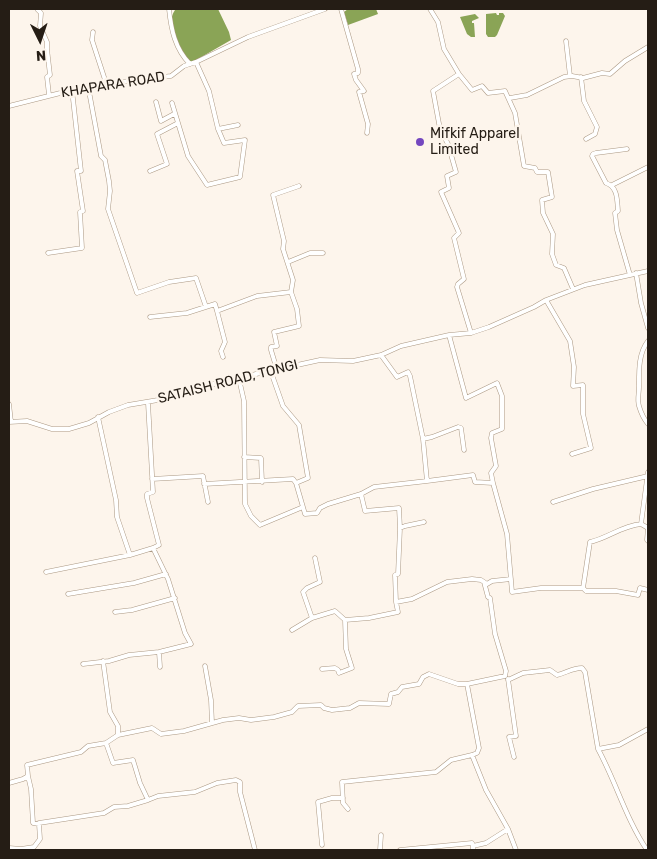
<!DOCTYPE html>
<style>
body{margin:0}
#map{position:relative;width:657px;height:859px;overflow:hidden;background:#fdf5ec;font-family:Rubik,sans-serif}
canvas{display:block}
.frame{position:absolute;inset:0;border:10px solid #251d15;pointer-events:none}
.north{position:absolute;left:15px;top:15px;width:50px;height:50px;-webkit-text-stroke:4px #fdf5ec;paint-order:stroke;rotate:176deg;font-size:14px;font-weight:700;line-height:20px;text-align:center;color:#251d15}
.north::after{content:'';display:block;margin:auto;width:18px;height:22px;background:#251d15;clip-path:polygon(50% 0,100% 100%,50% 72%,0 100%)}
</style>
<div id="map">
<canvas width="657" height="859"></canvas>
<div class="frame"></div>
<div class="north">N</div>
</div>
<script>
const ctx = document.querySelector('canvas').getContext('2d');
ctx.lineJoin = 'round';
function fillPath(path, color) {
  ctx.fillStyle = color;
  ctx.fill(path, 'evenodd');
}
function stroke(path, color, width, dash) {
  ctx.strokeStyle = color;
  ctx.lineWidth = width;
  ctx.lineCap = dash ? 'butt' : 'round';
  ctx.setLineDash(dash || []);
  ctx.stroke(path);
}
function label(font, color, halo, rows, align = 'center') {
  ctx.font = font + ' Rubik,sans-serif';
  ctx.lineWidth = 5;
  ctx.setLineDash([]);
  ctx.textBaseline = 'middle';
  ctx.strokeStyle = halo;
  ctx.fillStyle = color;
  for (const [text, x, y, turn = 0] of rows) {
    ctx.save();
    ctx.translate(x, y);
    ctx.rotate((+turn || 0) * Math.PI / 180);
    ctx.textAlign = isNaN(turn) ? turn : align;
    if (halo) ctx.strokeText(text, 0, 0);
    ctx.fillText(text, 0, 0);
    ctx.restore();
  }
}
const water = new Path2D(`
 M178,9H218L229,32L231,40L191,63C180,50 164,26 175,10Z
 M348,9H376L378,14L348,25L344,12Z
 M496,13L497,15H499V13H503L505,16L497,35L495,37H488L486,34V14Z
 M475,14L479,18L472,21V23H474L475,37H471L467,34L460,17Z`);
const minor = new Path2D(`
 M37,9L41,13L40,26L47,42V49L50,75L47,77L49,95
 M169,9C171,29 175,49 190,64
 M341,9L358,69V73L354,74L356,80L364,91L359,92L368,124L367,133
 M430,9L438,22L444,49L459,74L472,90L482,86L488,93L505,91L515,113L524,166L535,168L537,172H548L552,197L542,200L543,213L553,234L552,254L556,265L564,268L573,289
 M93,32L92,40L106,83
 M566,41L570,76H572
 M459,74L433,91L440,129L448,144L456,172L447,176L449,188L441,192L459,233L454,238L464,279L458,284L457,287L471,333
 M581,77L584,101L597,127L595,134L586,139
 M88,86L101,156L105,160L109,181L110,191L108,209L137,293L169,282L196,278L206,307
 M510,98L527,95L564,77L572,76L583,78L602,73L610,74L625,61L648,47
 M156,102L161,121L174,114
 M172,103L188,156L207,185L240,177L245,140L224,143L218,129L209,91L196,62
 M9,106L88,86L171,76L184,66L196,62L248,37L325,9
 M218,129L238,125
 M627,149L596,153L593,154L592,156L606,183C618,187 617,200 618,211L615,213L617,230L630,275
 M150,171L167,164L157,134L178,123
 M612,185L648,167
 M48,253L82,248L80,212L83,211L77,171H81L72,90
 M288,262L310,253H323
 M636,273L641,303L648,328
 M546,300L570,341L574,367L573,386L583,385V414L591,448L572,454
 M217,311L225,342L221,351L223,357
 M150,317L187,313L215,304L217,311L257,296L291,292
 M449,335L466,398L497,383L502,396V429L492,433L491,438L496,466L491,473L493,483
 M648,341C638,354 639,372 639,387C639,394 637,399 639,406C641,413 644,419 648,424
 M381,355L397,377L408,372L410,376L423,439L427,481L473,475L475,482L493,483L507,534L512,592L541,588H583L586,591H616L638,595L640,588L648,590
 M277,370L271,350V347L277,346L274,332L299,326L297,309L291,292L293,280L283,249L284,241L273,195L299,186
 M271,372L283,406L299,425L308,478L296,483L305,514L317,513L320,508L328,504L361,494L374,487L427,481
 M239,379L244,401L245,504L251,516L260,525L303,507
 M148,403L153,492L147,494V498L159,545L153,548
 M9,404L11,422
 M98,417L116,500L117,517L130,555
 M9,422L27,421L52,429H69L89,423L109,412L128,405L170,398L197,388L256,374L320,360L353,361L381,355L401,346L449,335L471,333L489,327L534,307L546,300L585,285L648,271
 M423,439L432,437L458,427L461,428L464,450
 M244,457L261,458L262,482
 M648,472L641,524L648,528L647,540L648,541
 M152,479L203,476L208,502
 M204,484L293,479L296,483
 M361,494L365,511L399,508L400,528L398,574L395,575L396,602L412,599L447,582L472,579L481,580L487,584L492,581L511,579
 M553,502L593,489L648,476
 M400,528L405,526L424,522
 M315,558L320,582L307,588L303,592L312,618L335,611L345,620
 M46,572L130,555L153,548L168,579L185,633L191,644L159,652L129,655L109,661L83,664
 M583,588L590,542C608,538 621,526 641,524
 M68,594L134,583L166,574
 M115,612L132,610L175,598
 M292,630L312,618
 M159,652L160,667
 M103,661L110,712L118,726V735L106,743L113,763L133,760L140,783L148,800L158,796L195,792L217,783L236,780L240,782V792L255,850
 M205,666L211,700L212,723
 M322,669L335,668L338,670L339,673L352,668L346,649L345,620L369,618L398,612L396,602
 M508,679L516,736L509,737L514,757
 M508,680L523,673L550,670L557,675C566,673 572,668 582,668L585,672L598,749
 M467,684L479,748L477,753L472,755L486,790L508,829L486,843L473,846V850
 M118,735L152,728L161,734L184,731L223,720L239,718L251,720L274,717L292,712L298,706L321,705L324,708L332,710L350,708L359,703L389,704L391,694L398,692L402,687L419,684L423,677L429,674L458,684H467L505,676L506,671L495,634L490,598L488,597L484,582
 M9,783L23,779L28,776L27,765L81,752L88,746L106,743
 M348,809L343,803L342,782L436,772L451,760L472,755
 M39,823L104,813L114,807L128,806L148,800
 M508,829L516,850
 M322,845L318,802L332,798H343
 M9,848L21,849L34,847L40,839L39,824L33,823L31,789L28,776
 M380,850L381,835
 M400,850L472,843L473,846
 M647,850C626,819 616,782 598,749L619,745L648,729`);
const markers = [
 [420,142,5,"#7447bf"]
];
const streetNames = [
 ["KHAPARA ROAD",113,85,-9],
 ["SATAISH ROAD, TONGI",228,382,-14]
];
const poiNames = [
 ["Mifkif Apparel",430,134],
 ["Limited",430,150]
];
fillPath(water, '#8aa456');
stroke(minor, '#ab9883', 5);
stroke(minor, '#fff', 4);
for (const [x, y, r, color] of markers) {
  const dot = new Path2D();
  dot.arc(x, y, r, 0, 2 * Math.PI);
  ctx.fillStyle = color;
  ctx.fill(dot);
  stroke(dot, '#fdf5ec', 2);
}
label('14px', '#251d15', '#fdf5ec', streetNames);
label('14px', '#251d15', '#fdf5ec', poiNames, 'left');
</script>
